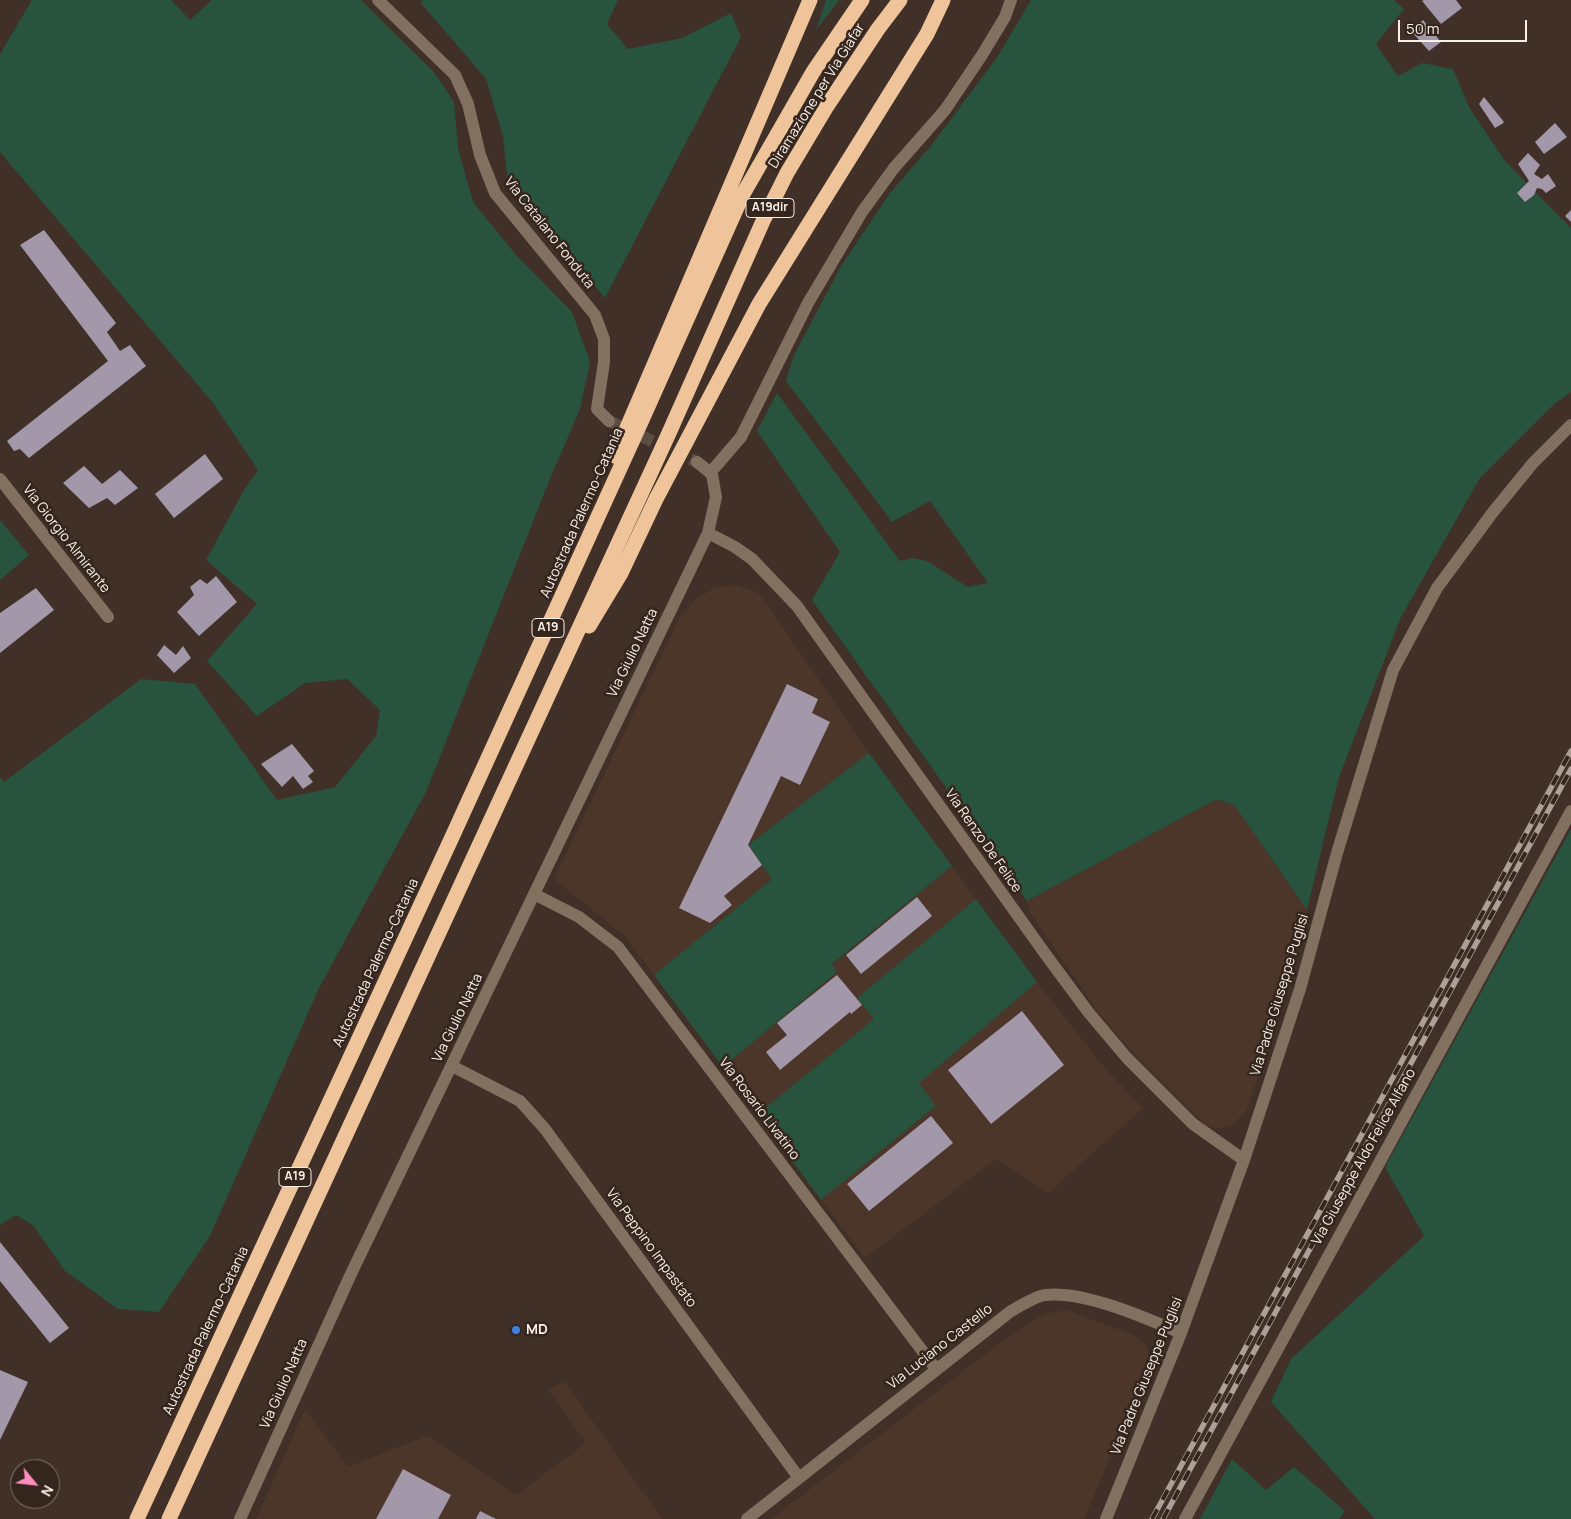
<!DOCTYPE html>
<style>
body{margin:0}
#map{position:relative;width:1571px;height:1519px;overflow:hidden;background:#403027;font-family:Manrope,sans-serif}
canvas{display:block}
.north{position:absolute;left:10px;top:1459px;width:50px;height:50px;box-sizing:border-box;background:#35261d;border:1px solid #83766f;border-radius:50%;rotate:119deg;font-size:14px;font-weight:700;line-height:20px;text-align:center;color:#f9efe9}
.north::after{content:'';display:block;margin:auto;width:18px;height:22px;background:#fd8ebf;clip-path:polygon(50% 0,100% 100%,50% 72%,0 100%)}
.scale{position:absolute;left:1398px;top:20px;width:129px;height:22px;box-sizing:border-box;border:2px solid #f9efe9;border-top:0;padding-left:6px;font-size:15px;line-height:18px;white-space:nowrap;color:#f9efe9;-webkit-text-stroke:4px #35261d;paint-order:stroke}
</style>
<div id="map">
<canvas width="1571" height="1519"></canvas>
<div class="north">N</div>
<div class="scale">50 m</div>
</div>
<script>
const ctx = document.querySelector('canvas').getContext('2d');
ctx.lineJoin = 'round';
function fillPath(path, color) {
  ctx.fillStyle = color;
  ctx.fill(path, 'evenodd');
}
function stroke(path, color, width, dash) {
  ctx.strokeStyle = color;
  ctx.lineWidth = width;
  ctx.lineCap = dash ? 'butt' : 'round';
  ctx.setLineDash(dash || []);
  ctx.stroke(path);
}
function label(font, color, halo, rows, align = 'center') {
  ctx.font = font + ' Manrope,sans-serif';
  ctx.lineWidth = 5;
  ctx.setLineDash([]);
  ctx.textBaseline = 'middle';
  ctx.strokeStyle = halo;
  ctx.fillStyle = color;
  for (const [text, x, y, turn = 0] of rows) {
    ctx.save();
    ctx.translate(x, y);
    ctx.rotate((+turn || 0) * Math.PI / 180);
    ctx.textAlign = isNaN(turn) ? turn : align;
    if (halo) ctx.strokeText(text, 0, 0);
    ctx.fillText(text, 0, 0);
    ctx.restore();
  }
}
const built = new Path2D(`
 M737,585L760,594L869,753L748,845L772,879L654,975L624,935L555,880L560,866L680,617L696,599L716,587Z
 M1217,799L1235,806L1307,910L1286,993L1246,1112L1229,1127L1217,1128L1206,1125L1193,1113L1138,1058L1098,1012L1031,914L1027,901Z
 M952,866L976,899L857,998L874,1019L758,1114L723,1067L837,972L832,965Z
 M1037,982L1108,1072L1143,1108L1048,1193L996,1159L865,1258L821,1200L936,1106L918,1083Z
 M1066,1310L1134,1335L1146,1346L1151,1361L1084,1519H771L1009,1336L1045,1314Z
 M565,1382L662,1519H256L305,1409L348,1467L427,1436L516,1495L586,1443L548,1389Z`);
const green = new Path2D(`
 M32,0H171L190,20L212,0H361L434,72L454,102L458,148L473,202L516,255L572,312L590,362L580,409L549,481L426,792L319,988L210,1236L159,1312L118,1309L65,1271L33,1225L16,1215L0,1225V777L4,782L141,679L195,684L277,800L335,787L376,736L380,710L347,679L305,683L257,716L207,661L257,604L206,560L244,490L258,470L213,403L0,152V54Z
 M423,0H618L607,24L628,49L682,38L731,13L741,37L605,298L527,208L507,174L503,136L486,79L420,2Z
 M826,0H839L816,30Z
 M1031,0H1394L1404,9L1376,44L1398,76L1422,63L1453,69L1469,107L1505,161L1571,228V392L1553,405L1480,478L1401,617L1339,777L1307,910L1235,806L1217,799L1027,901L812,600L840,552L757,431L777,393L900,561L912,558L927,561L968,587L988,583L930,501L892,522L786,381L793,357L841,266L890,193L930,147L998,56Z
 M0,520L29,555L0,580Z
 M869,753L952,866L832,964L837,972L723,1067L654,975L772,879L748,845Z
 M1571,829V1519H1375L1271,1402L1291,1359L1424,1236L1385,1167Z
 M976,899L1037,982L919,1083L936,1106L821,1200L758,1114L874,1019L857,998Z
 M1232,1459L1266,1490L1294,1467L1345,1511L1339,1519H1200Z`);
const building = new Path2D(`
 M1424,0H1456L1462,8L1441,24L1422,1Z
 M1423,20L1441,42L1429,51L1411,31Z
 M1484,97L1504,122L1502,124L1495,128L1479,104Z
 M1555,123L1567,137L1544,154L1535,142Z
 M1528,153L1540,165L1534,174L1542,179L1548,174L1556,186L1546,193L1542,189L1537,188L1534,195L1525,202L1517,193L1529,181L1518,164Z
 M1571,210V222L1565,216Z
 M44,230L116,323L107,332L120,351L130,345L146,366L29,458L20,449L14,451L7,441L108,361L20,245Z
 M205,454L223,479L174,518L155,494Z
 M84,466L102,484L120,470L138,488L115,505L107,498L89,508L63,483Z
 M216,576L237,602L199,636L177,612L194,595L190,587L200,579L207,584Z
 M36,588L54,610L0,653V613Z
 M164,645L176,655L183,646L191,658L174,673L157,655Z
 M787,684L818,699L812,713L830,722L800,785L781,776L748,845L762,865L724,896L732,905L710,923L679,908Z
 M292,744L314,771L308,776L313,782L303,789L293,776L282,787L261,764Z
 M917,897L932,916L861,974L846,955Z
 M837,975L862,1005L851,1014L850,1012L780,1070L766,1052L787,1035L777,1023Z
 M1022,1011L1064,1065L991,1124L948,1070Z
 M931,1116L953,1143L869,1211L847,1184Z
 M0,1242L69,1328L50,1343L0,1281Z
 M0,1370L28,1382L0,1440Z
 M403,1469L451,1495L438,1519H376Z
 M480,1511L496,1519H476Z`);
const minorTunnel = new Path2D(`
 M609,421L697,462`);
const minor = new Path2D(`
 M378,0L455,75L468,104L480,155L495,193L595,315L604,339V362L597,409L609,421
 M710,473L741,437L808,303L862,212L894,168L945,110L982,55L1005,17L1011,0
 M0,479L108,617
 M708,533L735,547L752,559L797,606L1046,955L1089,1013L1127,1058L1193,1124L1244,1160
 M534,894L579,917L618,947L936,1369
 M452,1066L520,1101L545,1129L799,1478
 M240,1519L350,1276L708,533L716,497L712,474L697,462
 M747,1519L1011,1311C1020,1306 1036,1296 1045,1295C1083,1290 1146,1318 1181,1333
 M1106,1519L1181,1333L1244,1160L1300,989L1337,853L1393,670L1437,588L1493,512L1533,463L1571,425
 M1185,1519L1571,811`);
const highway = new Path2D(`
 M615,456L810,0
 M589,626L621,573L656,499L759,304L927,34L943,0
 M137,1519L453,835L642,420L743,194L813,72L862,0
 M169,1519L669,433L763,221L787,173L827,106L878,29L900,0`);
const rail = new Path2D(`
 M1152,1519L1571,751
 M1163,1519L1571,769`);
const markers = [
 [516,1330,5,"#3f7fe0"]
];
const shields = [
 [770,208,48],
 [548,628,32],
 [295,1177,32]
];
const shieldNames = [
 ["A19dir",770,208],
 ["A19",548,628],
 ["A19",295,1177]
];
const streetNames = [
 ["Diramazione per Via Giafar",817,96,-58],
 ["Via Catalano Fonduta",549,233,52],
 ["Autostrada Palermo-Catania",582,513,-66],
 ["Via Giorgio Almirante",66,539,52],
 ["Via Giulio Natta",633,653,-64],
 ["Via Renzo De Felice",983,841,55],
 ["Autostrada Palermo-Catania",376,963,-65],
 ["Via Padre Giuseppe Puglisi",1280,995,-73],
 ["Via Giulio Natta",458,1018,-64],
 ["Via Rosario Livatino",759,1109,53],
 ["Via Giuseppe Aldo Felice Alfano",1364,1157,-61],
 ["Via Peppino Impastato",651,1248,54],
 ["Autostrada Palermo-Catania",206,1331,-65],
 ["Via Luciano Castello",940,1347,-38],
 ["Via Padre Giuseppe Puglisi",1147,1376,-68],
 ["Via Giulio Natta",284,1384,-66]
];
const poiNames = [
 ["MD",526,1330]
];
fillPath(built, '#4c3629');
fillPath(green, '#28533f');
fillPath(building, '#a298a9');
stroke(minorTunnel, '#5c4d44', 12, [12, 6]);
stroke(minor, '#827160', 12);
stroke(highway, '#efc49a', 15);
stroke(rail, '#ada099', 5.5);
stroke(rail, '#35261d', 4, [11]);
for (const [x, y, r, color] of markers) {
  const dot = new Path2D();
  dot.arc(x, y, r, 0, 2 * Math.PI);
  ctx.fillStyle = color;
  ctx.fill(dot);
  stroke(dot, '#35261d', 2);
}
for (const [x, y, w] of shields) {
  const box = new Path2D();
  box.roundRect(x - w / 2, y - 9.5, w, 19, 4);
  ctx.fillStyle = '#35261d';
  ctx.fill(box);
  stroke(box, '#f9efe9', 1);
}
label('bold 12px', '#f9efe9', null, shieldNames);
label('14px', '#f9efe9', '#35261d', streetNames);
label('bold 14px', '#f9efe9', '#35261d', poiNames, 'left');
</script>
